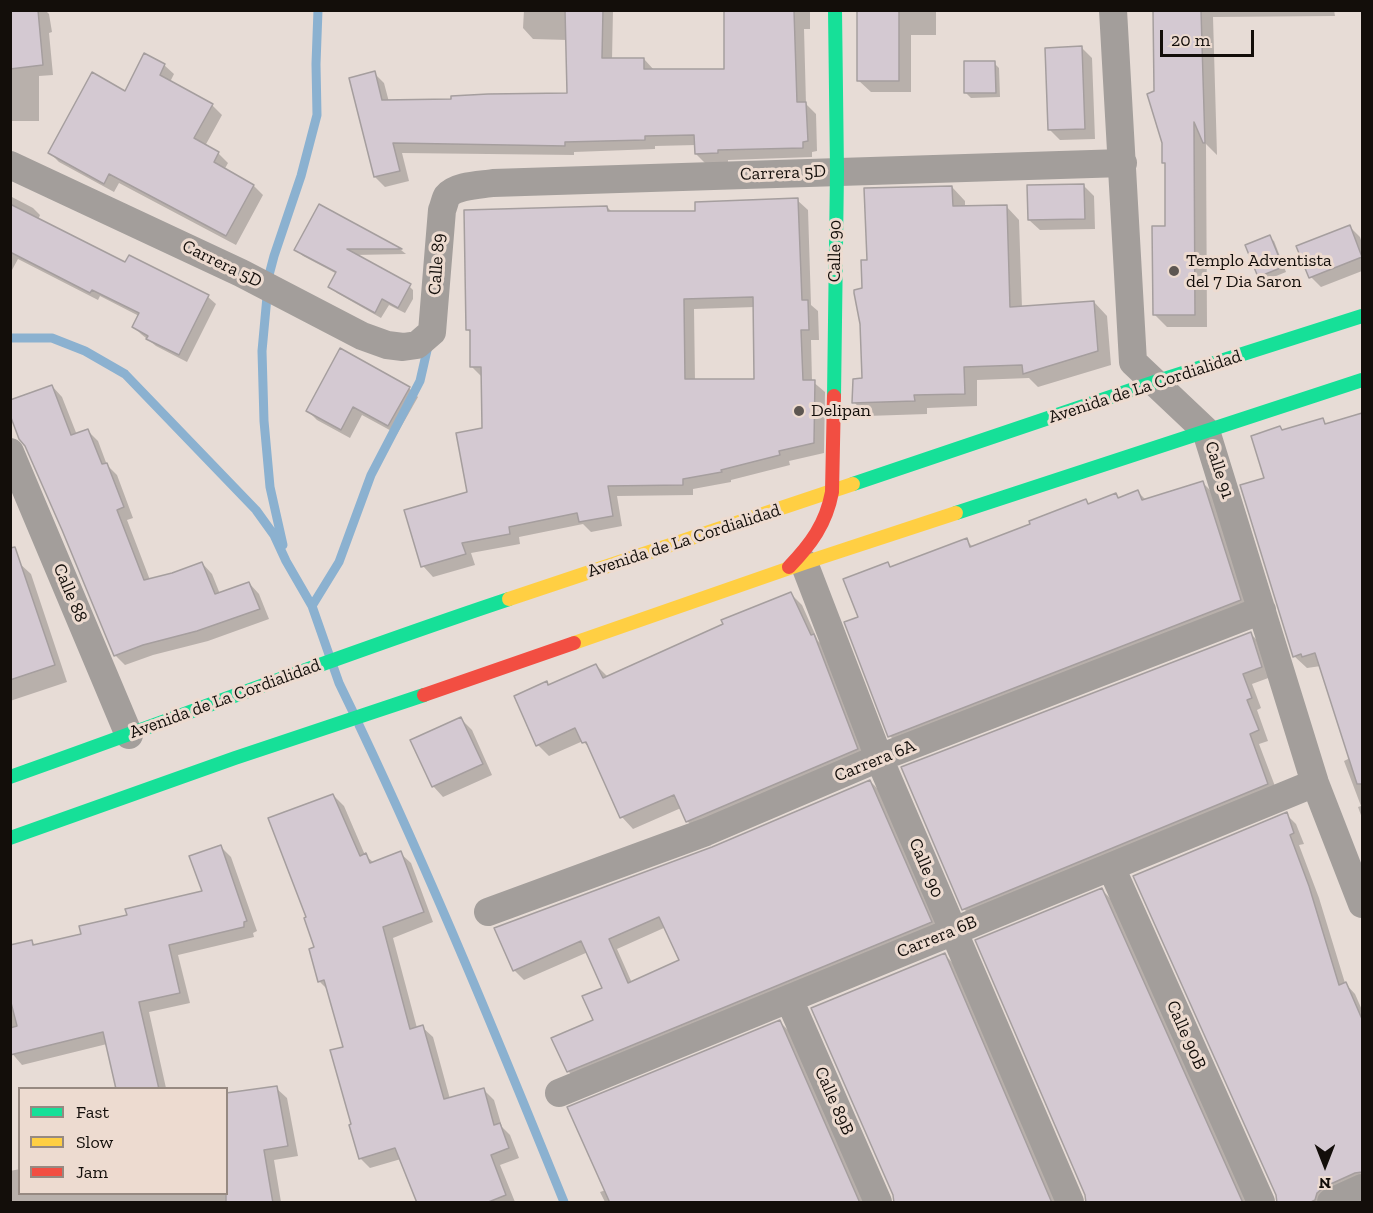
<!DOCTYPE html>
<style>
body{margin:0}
#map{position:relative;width:1373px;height:1213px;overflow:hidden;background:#e7dcd6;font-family:"Zilla Slab",serif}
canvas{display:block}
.frame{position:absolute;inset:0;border:12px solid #130e0a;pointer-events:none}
.legend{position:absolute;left:18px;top:1087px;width:210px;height:108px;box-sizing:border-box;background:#eddbd0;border:2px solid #968981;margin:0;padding:8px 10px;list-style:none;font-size:18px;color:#130e0a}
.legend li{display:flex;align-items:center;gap:12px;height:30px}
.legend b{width:30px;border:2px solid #968981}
.north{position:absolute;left:1295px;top:1135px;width:60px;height:60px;-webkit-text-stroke:4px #eddbd0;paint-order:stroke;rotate:180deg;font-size:16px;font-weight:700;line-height:24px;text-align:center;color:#130e0a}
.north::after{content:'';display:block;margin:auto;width:21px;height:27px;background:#130e0a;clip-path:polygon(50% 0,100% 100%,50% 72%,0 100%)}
.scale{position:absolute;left:1160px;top:30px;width:94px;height:27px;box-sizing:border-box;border:3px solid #130e0a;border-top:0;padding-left:8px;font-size:18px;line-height:21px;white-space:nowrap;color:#130e0a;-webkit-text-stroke:4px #eddbd0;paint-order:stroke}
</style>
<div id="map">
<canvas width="1373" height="1213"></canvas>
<div class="frame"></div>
<ul class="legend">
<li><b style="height:8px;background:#16e098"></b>Fast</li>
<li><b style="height:8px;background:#ffcf43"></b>Slow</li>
<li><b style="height:8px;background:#f24e42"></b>Jam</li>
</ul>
<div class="north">N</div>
<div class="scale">20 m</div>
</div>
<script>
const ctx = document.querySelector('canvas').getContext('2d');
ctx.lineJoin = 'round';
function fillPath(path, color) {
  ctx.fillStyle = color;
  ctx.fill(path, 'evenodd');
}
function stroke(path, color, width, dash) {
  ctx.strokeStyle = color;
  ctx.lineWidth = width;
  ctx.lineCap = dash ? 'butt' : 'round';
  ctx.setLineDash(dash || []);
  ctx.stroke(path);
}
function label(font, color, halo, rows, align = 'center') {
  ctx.font = font + ' "Zilla Slab",serif';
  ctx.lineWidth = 6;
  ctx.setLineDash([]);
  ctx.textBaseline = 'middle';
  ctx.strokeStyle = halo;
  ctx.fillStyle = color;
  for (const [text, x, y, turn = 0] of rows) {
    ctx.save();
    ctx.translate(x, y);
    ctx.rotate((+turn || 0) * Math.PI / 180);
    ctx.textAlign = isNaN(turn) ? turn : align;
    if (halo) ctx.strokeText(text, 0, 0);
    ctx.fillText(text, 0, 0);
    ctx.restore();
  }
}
const shadow = new Path2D(`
 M10,10H45L49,14L52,32L49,33L53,75L39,76V121H10Z
 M524,10H613L612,60L644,59L654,70H725V10H810V29H804L806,104L816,114L817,151L812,152V157L728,160V163L706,164L696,154V145L655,146V149L574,152V155L402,153L409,181L385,187L375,177L374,73L384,83L389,102L569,94L568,40L533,39L523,28Z
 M858,10H936V35H911V92H871L858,80Z
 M1154,10H1334L1335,16L1213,17L1217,155L1206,144L1207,327H1167L1155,315L1167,227V165L1164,162V143L1156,93Z
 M1082,48L1092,58L1095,139L1060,140L1050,130Z
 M994,63L999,68L1000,97L971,98L966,93Z
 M164,65L174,74L170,82L212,105L222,115L205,146L218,153L228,163L224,170L254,186L263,195L236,245L119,183L114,192L59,162L50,153Z
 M1083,185L1094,196L1095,229L1040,230L1029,220Z
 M952,187L965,201V208L1006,206L1019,220L1022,308L1094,302L1107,316L1111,365L1038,387L1029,378L977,380V406L927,408V414L867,416L854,402L863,380L864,289L868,261Z
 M10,196L33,208L40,215L38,220L125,264L129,257L208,297L216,304L187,362L156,346L141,334L133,326L139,316L100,296L98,300L18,259L12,270L10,269Z
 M797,200L808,210L811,305L818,311L819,340H811L812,381L825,392L824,453L789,461L790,465L731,480V482L693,489V495L617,496L622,526L591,532L583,524L519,537L520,544L471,553L475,565L433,577L423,566L469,493L484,430L482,377L472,367L471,333L467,329L607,207L612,212H697ZM755,307V381H695L694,309Z
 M320,206L401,250L406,254L355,255L406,283L413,290V299L405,313L389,305L381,318L337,293L330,286L337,274L303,256L296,249Z
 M1350,227L1360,237L1362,243V271L1321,287L1311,277Z
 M1269,237L1274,241L1286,272L1264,281L1260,276Z
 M52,386L62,397L77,435L88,431L98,441L107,465L117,475L133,518L127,520L150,580L202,563L212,574L220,594L249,583L259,594L269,619L208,641L153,655L125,665L115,655Z
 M409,388L418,397L397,434L362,415L350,438L317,420L308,411Z
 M1362,414V818L1358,807L1361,806L1344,761L1350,758L1321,666L1307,668L1294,656L1266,479L1283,432L1322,420L1328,425Z
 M1203,483L1214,494L1251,611L901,747L890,736L860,617L887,564L891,568L966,540L973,547L1032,525L1086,500L1090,505L1116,495L1120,498L1137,491L1146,500Z
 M10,563H19L31,574L67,682L10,701Z
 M791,594L802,605L818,641L825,647L868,761L699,832L687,821L681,808L633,829L622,817L592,751L583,741L549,756L538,745L546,683L549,686L596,665L608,677Z
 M1251,634L1261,644L1271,677L1252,684L1261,708L1257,710L1268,741L1259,744L1278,794L974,919L964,909Z
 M461,719L472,730L492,775L443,797L433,786Z
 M870,781L880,791L940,932L578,1081L568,1071L595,1020L604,988L588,952L524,980L514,970L713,849ZM666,927L681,961L632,983L617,949Z
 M333,795L344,806L365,855L374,863L400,853L411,863L433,922L393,938L417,1028L422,1027L433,1037L450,1099L484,1090L494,1100L502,1127L510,1135L519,1158L500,1165L515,1202H418L401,1159L370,1168L360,1158L353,1125L344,1048L329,991L319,981L316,948L308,918Z
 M1286,814L1296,824L1304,844L1299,845L1319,898L1345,983L1355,994L1362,1010V1184L1328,1202H1279Z
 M221,847L231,857L257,931L253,933L254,937L178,955L190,1003L149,1012L166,1088H118L107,1044L22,1065L10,1051V947L32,942L36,946L83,935L128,917L204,892Z
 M1102,890L1112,900L1248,1202H1088Z
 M944,954L955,965L1057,1202H896Z
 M780,1022L790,1032L865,1202H605L600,1192L606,1190Z
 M276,1088L287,1098L298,1156L274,1160L281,1202H10V1171L20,1169V1194H226Z`);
const stream = new Path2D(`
 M10,338H52L85,351L125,374L256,510L274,535L286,561L312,606L339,683L353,712
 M283,545L270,487L264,421L262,351L269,275L274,256L301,176L317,115L316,64L318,10
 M312,606L339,562L371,475L420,381L428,346
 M359,725C433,881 499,1042 564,1202`);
const building = new Path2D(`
 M10,10H38L43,65L10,69Z
 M565,10H603L602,58H644V69H724V10H794L797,102H806L808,141L803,142V148L718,150V153L695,154L694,135L645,136V140L565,142V146L393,143L400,171L374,177L349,78L375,71L382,100L451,99V96L488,94L567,93Z
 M857,10H899V81H857Z
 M1153,10H1201L1205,143H1203L1194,122L1195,315H1153L1152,226H1165V163H1162V143L1147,94L1154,91Z
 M1082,46L1085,129L1048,130L1045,48Z
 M144,53L165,64L160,75L213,104L194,138L219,152L214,162L254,185L226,236L109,174L104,184L48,153L92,72L125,91Z
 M964,61H995L996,93H964Z
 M1084,184L1085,219L1028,220L1027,185Z
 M952,186L953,206L1007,205L1010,307L1094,301L1098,351L1023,374L1022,365L964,367L965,394L914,395L915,401L852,403L853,379L862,378L860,324L854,293V290L862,288L861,260H867L864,188Z
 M798,198L802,300H808L809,330H801L803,380H815L814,443L779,451L780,455L721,470L722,472L683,479V485L608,486L613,516L579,522L577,513L509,527L510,534L462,543L466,554L421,567L404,510L467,492L456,433L482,428L481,367H470V330H466L464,210L607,206L608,211H695V202ZM753,297L754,379H685L684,299Z
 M10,204L125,262L129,255L209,295L179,355L146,339L148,336L132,327L139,313L92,290L90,293L10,252Z
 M319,204L402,249H347L411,284L398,308L382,299L375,313L328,287L336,272L294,250Z
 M1350,225L1362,257L1309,278L1296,246Z
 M1270,235L1283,267L1258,277L1245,245Z
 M340,348L410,387L388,426L353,407L341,430L306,411Z
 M52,385L71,435L88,429L102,464L107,463L124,507L117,510L144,580L172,573L202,562L215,594L249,582L260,609L197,631L143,645L114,656L62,530L25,446L19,439L10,415V400Z
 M1362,413V784H1357L1315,653L1302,657L1301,654L1293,657L1240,485L1264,478L1251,436L1280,426L1282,430L1323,418L1325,424Z
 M1203,481L1241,600L888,737L844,622L858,617L843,579L888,562L890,567L967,538L970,547L1030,524L1029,521L1086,499L1088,504L1116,493L1118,498L1138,490L1142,500Z
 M15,547L55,665L10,680V548Z
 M791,592L811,635L814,634L858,749L686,822L674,795L620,818L586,742L582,743L575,728L536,746L514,696L547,681L548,685L596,664L603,678L723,624L721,620Z
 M1251,632L1262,667L1243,674L1252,698L1247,700L1259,730L1250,734L1268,784L962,910L901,767Z
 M461,717L483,764L432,787L410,740Z
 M870,780L932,922L567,1072L551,1038L593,1020L582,996L602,988L581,941L513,971L494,928L712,847ZM659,917L679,960L628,983L609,939Z
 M333,794L360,856L366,853L370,863L401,851L424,912L383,927L410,1029L423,1025L444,1099L484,1088L494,1125L500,1123L509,1148L491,1155L506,1195L486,1203H417L395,1148L359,1159L349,1125L351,1124L330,1050L343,1047L324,980L318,982L309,949L314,947L304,918L306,917L268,818Z
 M1287,812L1294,833L1290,835L1309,886L1339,985L1346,982L1362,1019V1172L1355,1173L1324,1187L1317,1193L1315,1200L1309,1203H1277L1276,1195L1133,876Z
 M221,845L247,921L244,922V927L169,945L180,993L139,1002L159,1089H116L103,1032L10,1055V1028L17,1026L10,999V945L32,940L33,945L81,934L79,926L127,915L125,909L202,891L189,856Z
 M1102,888L1243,1203H1086L1085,1195L975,940Z
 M945,953L1052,1203H894L893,1195L811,1008Z
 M780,1020L860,1203H610L567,1107Z
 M277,1086L288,1146L264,1150L273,1203H226V1093Z`);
const street = new Path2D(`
 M1113,10L1133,362L1206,431L1315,783L1362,904
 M10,165L241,273L362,336L387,345L403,347L417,345L432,332L442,210C444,206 445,199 447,196C456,185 480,185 493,183L1123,163
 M10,452L129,735
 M804,563L879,758L1070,1202
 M1111,867L1261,1202
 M488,912L706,832L879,758L1262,610
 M789,999L878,1202
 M559,1093L1315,783
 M1331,1202L1362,1188`);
const fast = new Path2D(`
 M834,396L837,171L835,10
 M853,484L1155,382L1362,316
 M956,513L1362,380
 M10,777C176,718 341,655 509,599
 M10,838L235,758L424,695`);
const slow = new Path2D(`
 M509,599L853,484
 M574,643L804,563L956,513`);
const jam = new Path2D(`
 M789,567C811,544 826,524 832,492L834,396
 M424,695L574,643`);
const markers = [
 [1174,271,6,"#5d5651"],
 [799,411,6,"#5d5651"]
];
const streetNames = [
 ["Carrera 5D",783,173,-2],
 ["Calle 90",835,251,-89],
 ["Carrera 5D",222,264,26],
 ["Calle 89",437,264,-86],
 ["Avenida de La Cordialidad",1145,387,-18],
 ["Calle 91",1219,470,72],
 ["Avenida de La Cordialidad",684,541,-18],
 ["Calle 88",70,593,67],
 ["Avenida de La Cordialidad",225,699,-20],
 ["Carrera 6A",875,761,-22],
 ["Calle 90",926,868,67],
 ["Carrera 6B",937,937,-22],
 ["Calle 90B",1186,1035,66],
 ["Calle 89B",834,1101,66]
];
const poiNames = [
 ["Templo Adventista",1186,261],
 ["del 7 Dia Saron",1186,282],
 ["Delipan",811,411]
];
fillPath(shadow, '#0003');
stroke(stream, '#8bb1d0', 9);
fillPath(building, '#d4c9d2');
stroke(building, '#a59e9e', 1.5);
stroke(street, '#a39e9b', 28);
stroke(fast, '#16e098', 14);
stroke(slow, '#ffcf43', 14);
stroke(jam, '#f24e42', 14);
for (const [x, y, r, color] of markers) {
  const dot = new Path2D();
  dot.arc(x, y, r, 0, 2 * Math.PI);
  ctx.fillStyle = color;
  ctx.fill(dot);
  stroke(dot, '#eddbd0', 2);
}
label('18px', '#130e0a', '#eddbd0', streetNames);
label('18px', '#130e0a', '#eddbd0', poiNames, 'left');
</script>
